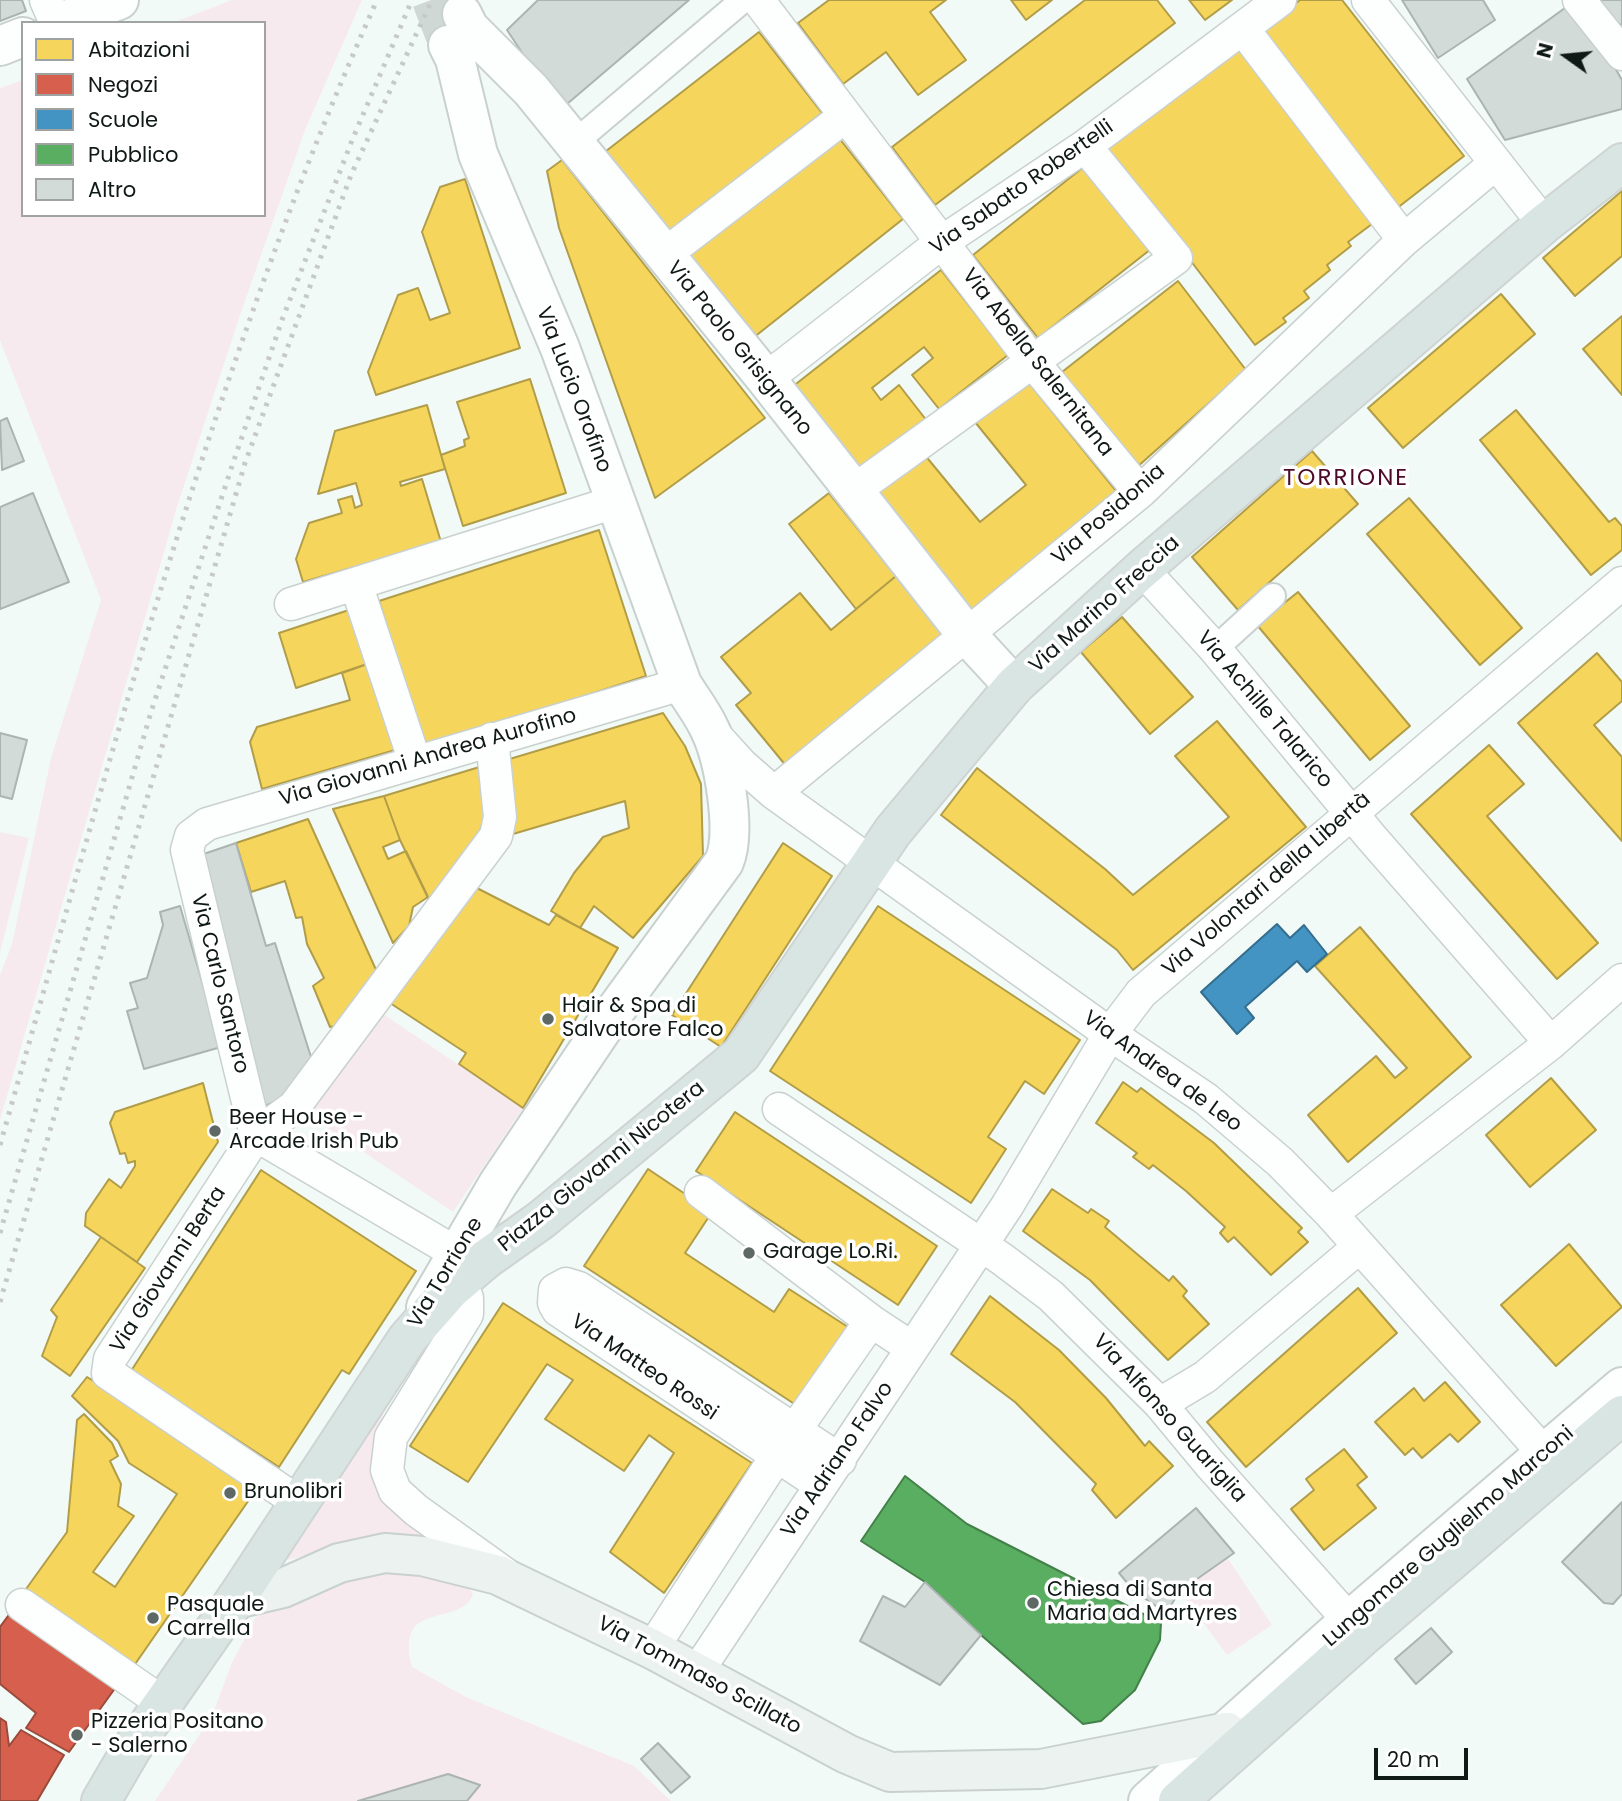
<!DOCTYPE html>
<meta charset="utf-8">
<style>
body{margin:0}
#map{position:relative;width:1622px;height:1801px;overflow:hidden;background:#f2faf8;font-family:Poppins,sans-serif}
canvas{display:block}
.legend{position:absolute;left:21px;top:21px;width:245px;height:196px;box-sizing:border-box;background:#fff;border:2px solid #9fa3a2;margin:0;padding:9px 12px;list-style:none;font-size:21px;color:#0f1916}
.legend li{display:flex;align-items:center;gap:14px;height:35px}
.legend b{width:35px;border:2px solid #9fa3a2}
.north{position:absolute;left:1531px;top:21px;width:70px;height:70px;-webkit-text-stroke:5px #fff;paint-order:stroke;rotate:285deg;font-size:19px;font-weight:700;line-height:28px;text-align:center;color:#0f1916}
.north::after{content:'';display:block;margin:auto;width:24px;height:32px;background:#0f1916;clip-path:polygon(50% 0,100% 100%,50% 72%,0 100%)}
.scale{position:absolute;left:1374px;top:1748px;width:94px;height:32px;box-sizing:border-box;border:4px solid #0f1916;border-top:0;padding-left:9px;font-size:21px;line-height:24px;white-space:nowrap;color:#0f1916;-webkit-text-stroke:5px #fff;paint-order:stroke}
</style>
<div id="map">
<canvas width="1622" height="1801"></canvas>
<ul class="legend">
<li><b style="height:19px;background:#f6d55c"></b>Abitazioni</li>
<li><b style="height:19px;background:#d6604d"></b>Negozi</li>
<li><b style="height:19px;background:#4393c3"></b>Scuole</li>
<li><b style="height:19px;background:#5aae61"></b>Pubblico</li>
<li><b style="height:19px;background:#d2dbd8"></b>Altro</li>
</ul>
<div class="north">N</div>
<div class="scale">20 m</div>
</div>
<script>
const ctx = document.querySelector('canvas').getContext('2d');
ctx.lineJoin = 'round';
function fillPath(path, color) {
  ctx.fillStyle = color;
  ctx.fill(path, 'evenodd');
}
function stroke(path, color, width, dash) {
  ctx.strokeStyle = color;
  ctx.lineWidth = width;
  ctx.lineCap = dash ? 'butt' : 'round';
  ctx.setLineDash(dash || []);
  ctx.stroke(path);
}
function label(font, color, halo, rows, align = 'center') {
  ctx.font = font + ' Poppins,sans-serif';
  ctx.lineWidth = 7;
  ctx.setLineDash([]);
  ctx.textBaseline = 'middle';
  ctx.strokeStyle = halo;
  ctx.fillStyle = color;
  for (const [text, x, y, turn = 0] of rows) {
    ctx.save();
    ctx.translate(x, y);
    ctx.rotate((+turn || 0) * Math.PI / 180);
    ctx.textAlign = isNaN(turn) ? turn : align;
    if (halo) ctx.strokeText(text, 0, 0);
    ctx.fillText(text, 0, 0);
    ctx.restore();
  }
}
const green = new Path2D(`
 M232,0H362L305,130L240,315L176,510L0,1120V975L12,944L51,758L101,600L0,340V88L23,80V215H264V23H172Z
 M0,832L29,838L0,952Z
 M380,1012L523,1108L453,1212L310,1116Z
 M386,1399L378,1440L406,1519L426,1541L353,1545L283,1561Z
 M1227,1557L1272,1625L1227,1655L1180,1591Z
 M394,1565L468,1585L473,1594C461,1629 394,1597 412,1667L466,1697L634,1766L671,1801H155L212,1716L231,1665L255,1618L287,1597Z`);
const homes = new Path2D(`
 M829,0H946L930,12L966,60L918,95L886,52L843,84L798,23Z
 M1011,0H1052L1026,20Z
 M1085,0H1157L1175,23L935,205L892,147Z
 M1189,0H1232L1205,20Z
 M1300,0H1342L1464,156L1396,209L1259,33Z
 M759,32L822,113L664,236L601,155Z
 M1241,46L1376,221L1348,242L1351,246L1327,265L1330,270L1304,291L1309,298L1283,318L1286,322L1255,345L1106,150Z
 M839,138L903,219L748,342L684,260Z
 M562,160L765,418L655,498L559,228L547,171Z
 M1086,165L1151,249L1038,338L973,255Z
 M465,179L520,348L376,395L368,372L398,295L418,288L430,320L450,313L422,232L440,187Z
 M1622,191V256L1575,296L1543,258Z
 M941,270L1008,355L939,409L912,375L933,358L924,347L872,388L881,400L899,385L927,421L855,477L787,391Z
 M1178,281L1246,370L1136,468L1062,372Z
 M1501,294L1535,334L1403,448L1368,408Z
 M1622,316V395L1583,349Z
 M530,379L566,493L463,526L441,455L465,446L464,440L469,438L457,402Z
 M1026,379L1117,492L964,616L869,498L924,454L980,522L1026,485L975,422Z
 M427,405L445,469L400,482L401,486L422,479L441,542L303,582L296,559L309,523L342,513L338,500L352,496L355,508L362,505L356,483L318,494L335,431Z
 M1516,410L1609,522L1615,518L1622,526V550L1591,575L1480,440Z
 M1312,451L1358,504L1238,610L1192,557Z
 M829,493L896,576L856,609L789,524Z
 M1409,498L1522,628L1480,665L1367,534Z
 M599,530L646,676L425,748L379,601Z
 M896,576L945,636L787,767L736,705L751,693L721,657L800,593L831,630Z
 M1298,592L1410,726L1370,760L1257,625Z
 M355,608L373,662L296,688L279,633Z
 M1122,617L1193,697L1150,734L1081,652Z
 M1597,653L1622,682V701L1594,725L1622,757V841L1518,723Z
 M373,662L402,748L262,789L250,742L257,727L350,700L342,673Z
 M663,713L685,746L701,784L703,856L633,938L594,906L580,928L551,911L574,873L603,837L629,828L625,801L513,834L503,761Z
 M1217,721L1306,827L1133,970L1117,950L941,815L977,768L1105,869L1133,895L1229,817L1175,756Z
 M1489,745L1524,784L1487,816L1598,943L1557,979L1411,814Z
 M486,765V812L478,838L430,902L400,840L384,796Z
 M384,796L400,840L383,847L388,859L406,851L428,897L413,907L409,926L393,943L333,809Z
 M308,819L377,972L340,1025L330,1027L313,986L324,978L307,944L302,917L296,918L285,881L251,892L236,843Z
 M783,843L832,876L721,1047L672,1015Z
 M473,886L549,925L556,915L618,948L523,1108L459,1064L466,1053L390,1003Z
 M878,906L1080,1040L1044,1094L1025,1081L988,1137L1006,1149L971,1203L770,1071Z
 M1360,927L1471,1057L1348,1162L1308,1115L1376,1056L1395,1078L1407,1068L1315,966Z
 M1551,1078L1596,1130L1530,1187L1486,1135Z
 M1123,1082L1137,1092L1141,1088L1214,1143L1302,1228L1298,1232L1308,1242L1271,1275L1234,1237L1228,1242L1220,1233L1225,1227L1186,1191L1153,1165L1149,1169L1133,1157L1137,1153L1096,1123Z
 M203,1083L218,1142L137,1262L85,1226L86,1213L109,1179L121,1188L135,1166V1161L128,1163L125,1153L120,1154L110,1123L115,1112Z
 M735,1112L937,1246L898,1305L696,1171Z
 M648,1169L712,1212L685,1253L774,1312L789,1289L848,1327L796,1405L584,1266Z
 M261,1170L416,1271L349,1374L342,1370L279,1467L131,1371Z
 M1052,1189L1088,1213L1091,1209L1109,1221L1105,1227L1169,1281L1173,1276L1187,1291L1183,1296L1209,1324L1168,1360L1090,1280L1023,1231Z
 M101,1237L145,1268L70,1376L42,1356L57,1317L51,1310Z
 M1569,1244L1622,1307L1556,1366L1501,1305Z
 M1358,1288L1397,1333L1246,1467L1207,1422Z
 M990,1296L1059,1350L1106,1398L1145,1446L1149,1441L1173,1466L1116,1518L1092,1490L1096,1484L1015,1402L951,1354Z
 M503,1303L752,1463L664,1593L610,1552L674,1453L649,1435L624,1471L545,1419L573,1380L547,1364L468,1482L410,1446Z
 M87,1377L260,1484L131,1670L21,1596L67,1532L77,1420L84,1414L112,1443L118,1456L110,1461L121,1484L118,1506L134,1516L93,1572L115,1587L177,1494L129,1463L118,1441L72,1396Z
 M1445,1382L1480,1422L1458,1442L1450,1434L1422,1458L1413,1448L1405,1455L1375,1422L1414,1388L1424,1401Z
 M1344,1449L1367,1477L1357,1485L1376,1508L1324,1550L1291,1509L1314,1490L1306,1479Z`);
const shops = new Path2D(`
 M11,1612L116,1687L69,1752L26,1728L36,1713L0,1684V1627Z
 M0,1718L6,1722L9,1746L21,1730L64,1755L37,1801H0Z`);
const schools = new Path2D(`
 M1277,924L1290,938L1304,925L1327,954L1307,972L1297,961L1245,1007L1254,1018L1237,1034L1201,992Z`);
const public = new Path2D(`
 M905,1476L967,1524L1161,1623L1160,1640L1135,1690L1101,1721L1083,1724L981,1635L925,1582L861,1541Z`);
const building = new Path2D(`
 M0,0H22L26,11L0,21Z
 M538,0H689L560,110L507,30Z
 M1402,0H1483L1495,20L1438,58Z
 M1576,0L1622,80V109L1505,140L1467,79Z
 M1580,0H1622V23L1621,25Z
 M7,418L24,461L2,470L0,421Z
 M33,493L69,582L0,609V507Z
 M0,733L27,740L12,799L0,796Z
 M236,843L266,946L275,943L311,1057L283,1098L265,1106L192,858Z
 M180,906L221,1047L144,1069L127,1011L138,1008L130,983L147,978L163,925L160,912Z
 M1622,1502V1594L1613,1604L1604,1603L1562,1562Z
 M1196,1508L1234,1553L1180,1591L1166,1613L1134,1591L1119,1573Z
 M925,1582L981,1635L940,1685L860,1641L883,1596L905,1607Z
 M1431,1628L1452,1652L1416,1684L1395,1659Z
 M658,1743L690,1777L671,1793L641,1759Z
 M448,1774L480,1785L467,1801H358Z`);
const tertiaryTunnel = new Path2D(`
 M431,0L448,45`);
const pedestrian = new Path2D(`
 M573,144L743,0
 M1215,649L1273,596`);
const minor = new Path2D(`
 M46,0L56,23
 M758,0L1032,361L1140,492
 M1368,0L1544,224
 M1579,0L1622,54
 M1243,29L1404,240
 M664,255L844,117
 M766,379L942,242L1085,146L1280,0
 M852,492L1176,258L1085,146
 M1142,569L1215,649L1371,837L1551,1043
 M356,584L415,762
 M291,604L615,502
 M712,732L742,765L774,793L1140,492L1404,240L1496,163
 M774,793L1110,1034L1206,1099L1280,1162L1331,1214L1558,1469
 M779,1109L1002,1259L1051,1296L1160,1404L1209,1463L1363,1636
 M701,1192L871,1321L912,1348
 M1331,1214L1551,1043L1622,980
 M458,1254L256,1135L187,850L191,836L207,824L682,684
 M460,1281L467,1298V1314L391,1437L387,1470L395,1491L416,1510L505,1574
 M1160,1404L1205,1377L1359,1247
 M821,1485L558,1310L554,1303L555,1290L566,1284L579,1288L840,1460
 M298,1502L108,1373L110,1359L256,1135L294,1107L496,836L500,817L492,739
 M22,1605L163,1703
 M652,1649L776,1457L871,1321
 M697,1672L1007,1206L1110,1034L1141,993L1622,583`);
const tertiary = new Path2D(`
 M462,14L469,28L531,90L766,379L967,635L1014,686
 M59,23L119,0
 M0,46L23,37
 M426,1307L498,1184L609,1019L724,862C737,833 724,759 710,730C703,714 691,699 682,684L560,348L478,154L455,59L448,45
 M1148,1801L1349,1621L1622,1387`);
const secondary = new Path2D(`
 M236,1599L283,1588L339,1563L385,1553L422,1556L498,1575L652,1649L847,1754L890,1772L1041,1769L1227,1732`);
const primary = new Path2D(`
 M101,1801L132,1748L236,1599L407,1339L451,1289L486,1259L541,1220L741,1055L893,831L1014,686L1142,569L1544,224L1622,163
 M1178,1801L1363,1636L1622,1415`);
const rail = new Path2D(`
 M0,1145C111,758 212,368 377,0
 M0,1233L151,712L233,463L282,320L353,138L412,0
 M0,1302L245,463L351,175L432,0`);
const markers = [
 [548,1019,7,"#5e6865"],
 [215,1131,7,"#5e6865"],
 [749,1253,7,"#5e6865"],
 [230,1493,7,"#5e6865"],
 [1033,1603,7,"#5e6865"],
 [153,1618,7,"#5e6865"],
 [77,1735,7,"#5e6865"]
];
const streetNames = [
 ["Via Sabato Robertelli",1022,188,-35],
 ["Via Paolo Grisignano",739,349,51],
 ["Via Abella Salernitana",1037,363,52],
 ["Via Lucio Orofino",573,390,69],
 ["Via Posidonia",1109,515,-41],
 ["Via Marino Freccia",1105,605,-42],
 ["Via Achille Talarico",1264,710,50],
 ["Via Giovanni Andrea Aurofino",428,758,-16],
 ["Via Volontari della Libertà",1267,885,-41],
 ["Via Carlo Santoro",219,984,76],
 ["Via Andrea de Leo",1162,1072,36],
 ["Piazza Giovanni Nicotera",602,1167,-39],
 ["Via Giovanni Berta",169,1270,-57],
 ["Via Torrione",446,1273,-59],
 ["Via Matteo Rossi",644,1368,34],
 ["Via Alfonso Guariglia",1169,1419,48],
 ["Via Adriano Falvo",838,1460,-56],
 ["Lungomare Guglielmo Marconi",1449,1537,-41],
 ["Via Tommaso Scillato",699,1676,28]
];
const poiNames = [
 ["Hair & Spa di",562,1007],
 ["Salvatore Falco",562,1031],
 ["Beer House -",229,1119],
 ["Arcade Irish Pub",229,1143],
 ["Garage Lo.Ri.",763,1253],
 ["Brunolibri",244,1493],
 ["Chiesa di Santa",1047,1591],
 ["Maria ad Martyres",1047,1615],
 ["Pasquale",167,1606],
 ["Carrella",167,1630],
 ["Pizzeria Positano",91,1723],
 ["- Salerno",91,1747]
];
const neighbourhoodNames = [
 ["TORRIONE",1346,479]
];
fillPath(green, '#f6eaee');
fillPath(homes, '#f6d55c');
stroke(homes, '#b19d47', 2);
fillPath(shops, '#d6604d');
stroke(shops, '#9a4b3c', 2);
fillPath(schools, '#4393c3');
stroke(schools, '#336e8f', 2);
fillPath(public, '#5aae61');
stroke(public, '#44814a', 2);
fillPath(building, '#d2dbd8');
stroke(building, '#abb4b1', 2);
stroke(tertiaryTunnel, '#d0d8d6', 38, [38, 19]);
stroke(pedestrian, '#c9d1cf', 28);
stroke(minor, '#c9d1cf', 35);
stroke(tertiary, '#c9d1cf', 42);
stroke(secondary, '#c9d1cf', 42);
stroke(primary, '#cfd4d3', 42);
stroke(pedestrian, '#fdfefe', 24);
stroke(minor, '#fdfefe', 32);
stroke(tertiary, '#fdfefe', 38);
stroke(secondary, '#ebf2f0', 38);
stroke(primary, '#d8e5e3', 38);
stroke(rail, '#c7c9c8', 5, [3.5, 7]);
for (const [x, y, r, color] of markers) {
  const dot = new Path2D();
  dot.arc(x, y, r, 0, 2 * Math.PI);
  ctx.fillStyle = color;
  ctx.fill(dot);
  stroke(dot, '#fff', 2.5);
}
label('21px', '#0f1916', '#fff', streetNames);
label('21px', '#0f1916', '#fff', poiNames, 'left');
ctx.letterSpacing = '2px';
label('23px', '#4d0a28', '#fff', neighbourhoodNames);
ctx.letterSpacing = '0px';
</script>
